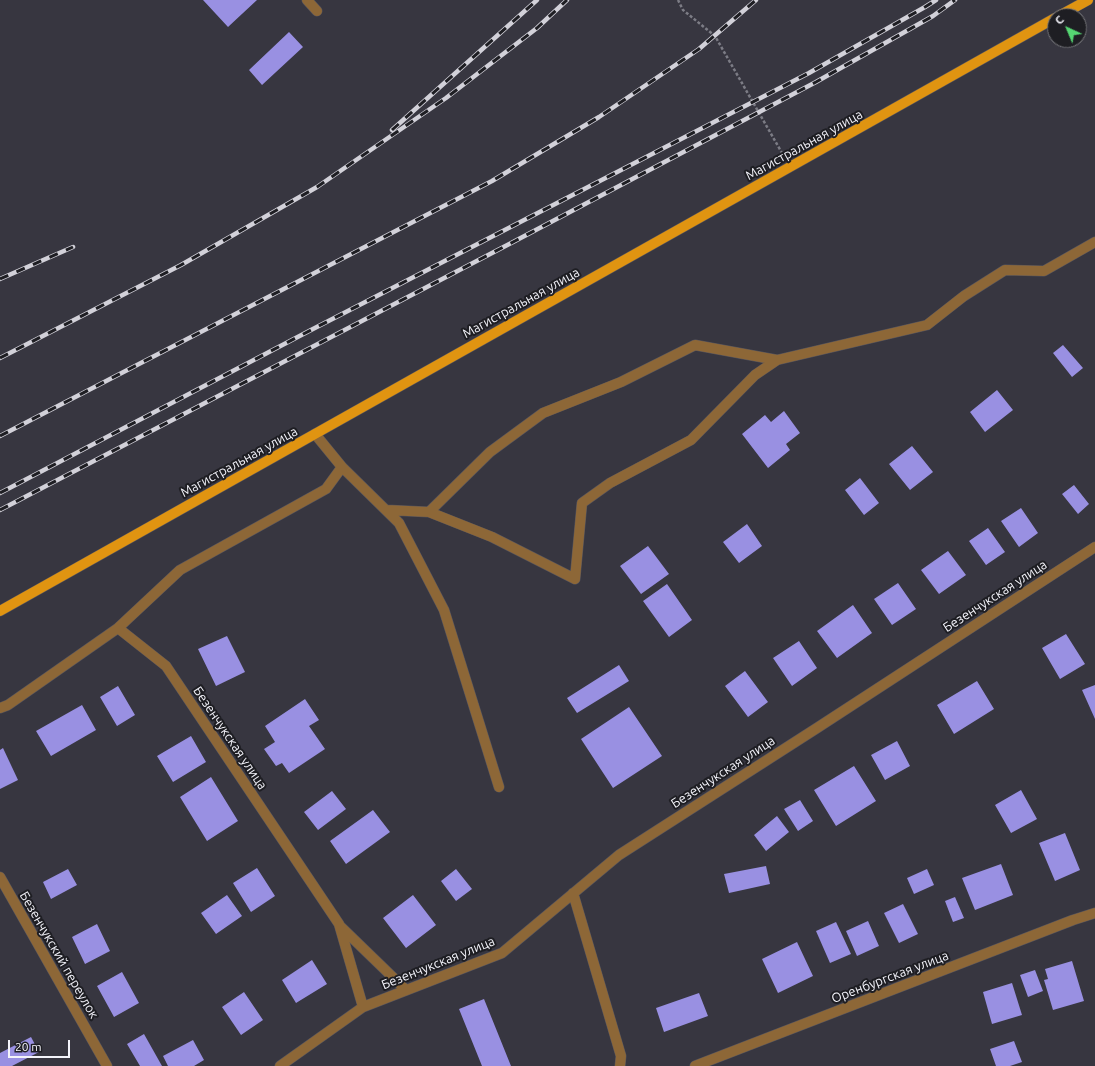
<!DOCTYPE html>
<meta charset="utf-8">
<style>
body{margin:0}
#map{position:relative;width:1095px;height:1066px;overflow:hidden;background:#373640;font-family:Ubuntu,sans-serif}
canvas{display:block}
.north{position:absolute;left:1047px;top:8px;width:40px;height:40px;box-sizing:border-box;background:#1e1e23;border:1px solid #747479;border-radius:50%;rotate:316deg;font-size:11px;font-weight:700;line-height:16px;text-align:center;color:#f4f4fb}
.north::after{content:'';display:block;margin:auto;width:14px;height:18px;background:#55d672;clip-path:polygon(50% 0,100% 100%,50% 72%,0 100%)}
.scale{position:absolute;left:8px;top:1040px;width:62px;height:18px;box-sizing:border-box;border:2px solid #f4f4fb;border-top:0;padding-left:5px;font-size:12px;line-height:14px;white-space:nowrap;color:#f4f4fb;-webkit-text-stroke:3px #1e1e23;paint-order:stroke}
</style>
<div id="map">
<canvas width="1095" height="1066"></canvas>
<div class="north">С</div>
<div class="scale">20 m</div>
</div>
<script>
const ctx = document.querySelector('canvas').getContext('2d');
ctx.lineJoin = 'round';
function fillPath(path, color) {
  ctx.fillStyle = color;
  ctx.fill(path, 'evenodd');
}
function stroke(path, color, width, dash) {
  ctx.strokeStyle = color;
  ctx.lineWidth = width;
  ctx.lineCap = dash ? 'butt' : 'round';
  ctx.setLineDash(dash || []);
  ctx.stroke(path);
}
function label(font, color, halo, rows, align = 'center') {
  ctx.font = font + ' Ubuntu,sans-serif';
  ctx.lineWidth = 4;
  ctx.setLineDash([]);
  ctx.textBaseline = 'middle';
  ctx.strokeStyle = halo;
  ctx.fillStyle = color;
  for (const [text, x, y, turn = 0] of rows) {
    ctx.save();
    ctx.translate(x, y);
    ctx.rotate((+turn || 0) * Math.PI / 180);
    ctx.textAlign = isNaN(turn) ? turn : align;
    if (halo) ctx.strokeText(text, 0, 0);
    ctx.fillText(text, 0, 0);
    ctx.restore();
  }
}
const building = new Path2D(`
 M203,0H257L228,27Z
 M289,32L303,47L262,85L249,70Z
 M1063,345L1083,368L1072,377L1053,353Z
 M997,390L1013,410L985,432L970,412Z
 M784,411L800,433L786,444L790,450L768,468L742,434L765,415L771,422Z
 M912,446L933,472L910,490L889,464Z
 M860,478L879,503L864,515L845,490Z
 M1074,485L1089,504L1078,514L1062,494Z
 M1021,508L1038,533L1019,547L1001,521Z
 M747,524L762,546L739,563L723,542Z
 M988,528L1005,552L986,565L969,541Z
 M648,546L669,574L641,594L620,566Z
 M948,551L966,575L939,594L921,570Z
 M898,583L916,609L892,625L874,599Z
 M667,584L692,620L669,637L643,601Z
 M853,605L872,633L837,658L817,631Z
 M1066,634L1085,664L1060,679L1042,648Z
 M227,636L245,672L216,686L198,649Z
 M799,641L817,668L792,686L773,658Z
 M619,665L629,681L577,713L567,698Z
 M745,671L768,702L748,717L725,686Z
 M977,681L994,709L954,734L937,705Z
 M1095,685V719L1082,690Z
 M118,686L135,715L117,726L100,697Z
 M305,699L319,720L309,726L325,749L289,773L282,763L276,766L264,749L275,742L265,726Z
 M82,705L96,730L51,756L36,731Z
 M629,707L662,756L613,788L581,739Z
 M191,736L206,762L173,782L157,756Z
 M897,741L910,766L885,780L871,755Z
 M3,748L18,780L0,789V750Z
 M854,766L876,801L836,826L814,790Z
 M211,777L238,821L207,841L180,797Z
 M1021,790L1037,819L1011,833L995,805Z
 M332,791L346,809L318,830L304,812Z
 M800,800L813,821L798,831L784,809Z
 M373,810L390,832L346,864L330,841Z
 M777,816L789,832L766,851L754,835Z
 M1065,833L1080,870L1055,881L1039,843Z
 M1001,864L1013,895L975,910L962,878Z
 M766,866L770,884L729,893L724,874Z
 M257,868L275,896L251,912L233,883Z
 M68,869L77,885L51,899L43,882Z
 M456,869L472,889L456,901L441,881Z
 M927,869L934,885L914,894L907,878Z
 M227,895L242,916L216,934L201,913Z
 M413,895L436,925L406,948L383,918Z
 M955,897L964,918L953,922L945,901Z
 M903,904L918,934L899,943L884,913Z
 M868,921L879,946L857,956L846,931Z
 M836,922L851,954L830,963L816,931Z
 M97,924L110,951L85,964L72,937Z
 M797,942L813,976L778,993L762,959Z
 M312,960L327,984L296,1003L282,980Z
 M1072,961L1084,1001L1053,1010L1044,980L1048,979L1045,969Z
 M1035,970L1043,991L1028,997L1020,975Z
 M122,972L139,1003L114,1017L97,986Z
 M1012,983L1022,1015L992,1024L983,992Z
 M244,992L263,1020L241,1035L222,1007Z
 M699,993L708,1016L664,1032L656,1008Z
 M484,999L511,1066H482L459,1009Z
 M144,1034L162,1066H140L127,1044Z
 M31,1037L39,1052L12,1066H0V1053Z
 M193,1040L204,1060L194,1066H168L163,1056Z
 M1014,1041L1022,1062L1010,1066H996L990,1049Z`);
const path = new Path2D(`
 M678,0L683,10L715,36L782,153`);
const minor = new Path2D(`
 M307,0L317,11
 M342,467L399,523L444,610L499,787
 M387,510L429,512L490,452L543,413L621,382L695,345L777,360L927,325L964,296L1005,270L1044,271L1095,242
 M429,512L492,537L575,579L582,503L610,483L691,440L755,375L777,360
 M118,628L166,666L339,924L363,1007
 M0,708L8,705L118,628L180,570L326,489L342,467L315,434
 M0,877L107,1066
 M573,893L621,1056L620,1066
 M340,926L406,990
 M280,1066L363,1007L502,953L619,855L817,728L1095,547
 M695,1066L1073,920L1095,913`);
const major = new Path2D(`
 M1059,16L1088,0
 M0,611L1055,18`);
const rail = new Path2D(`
 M392,130L537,0
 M0,279L73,247
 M0,358L181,265L317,187L446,98L537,28L567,0
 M0,436L492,181L599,117L699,49L756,0
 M0,493L311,330L809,73L925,7L936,0
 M0,510L515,241L816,82L933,16L955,0`);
const streetNames = [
 ["Магистральная улица",804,145,-29],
 ["Магистральная улица",521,303,-29],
 ["Магистральная улица",239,462,-29],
 ["Безенчукская улица",995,596,-33],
 ["Безенчукская улица",230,738,56],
 ["Безенчукская улица",723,772,-33],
 ["Безенчукский переулок",59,955,60],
 ["Безенчукская улица",438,963,-22],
 ["Оренбургская улица",890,977,-21]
];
fillPath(building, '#9990e2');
stroke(minor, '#55545e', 11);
stroke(major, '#55545e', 11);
stroke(path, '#7c7c85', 2.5, [3, 2]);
stroke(minor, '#8d6737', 10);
stroke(major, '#e09411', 10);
stroke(rail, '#d2d1d9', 4.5);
stroke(rail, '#1e1e23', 3, [9]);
label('13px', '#f4f4fb', '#1e1e23', streetNames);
</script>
